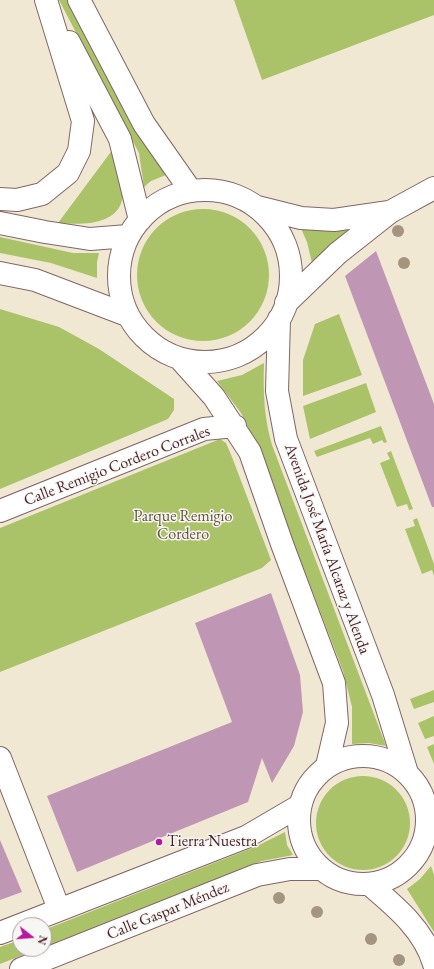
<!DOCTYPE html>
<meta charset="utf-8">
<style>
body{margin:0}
#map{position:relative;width:434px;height:969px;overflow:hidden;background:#f0e8d3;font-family:"EB Garamond",serif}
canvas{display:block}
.north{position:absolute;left:12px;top:917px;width:40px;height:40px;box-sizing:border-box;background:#f6f6f2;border:1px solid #b1a0a2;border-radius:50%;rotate:107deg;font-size:11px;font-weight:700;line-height:16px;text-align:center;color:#4a1f2b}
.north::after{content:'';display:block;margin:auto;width:14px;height:18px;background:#b5179e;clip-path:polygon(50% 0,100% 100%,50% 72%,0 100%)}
</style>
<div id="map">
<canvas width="434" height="969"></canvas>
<div class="north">N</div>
</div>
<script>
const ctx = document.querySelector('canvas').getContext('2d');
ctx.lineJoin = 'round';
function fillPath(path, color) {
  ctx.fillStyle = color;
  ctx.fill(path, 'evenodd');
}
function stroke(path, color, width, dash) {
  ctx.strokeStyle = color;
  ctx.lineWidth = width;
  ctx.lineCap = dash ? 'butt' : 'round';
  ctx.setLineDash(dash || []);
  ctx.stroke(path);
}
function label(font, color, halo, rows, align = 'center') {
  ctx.font = font + ' "EB Garamond",serif';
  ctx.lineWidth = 3;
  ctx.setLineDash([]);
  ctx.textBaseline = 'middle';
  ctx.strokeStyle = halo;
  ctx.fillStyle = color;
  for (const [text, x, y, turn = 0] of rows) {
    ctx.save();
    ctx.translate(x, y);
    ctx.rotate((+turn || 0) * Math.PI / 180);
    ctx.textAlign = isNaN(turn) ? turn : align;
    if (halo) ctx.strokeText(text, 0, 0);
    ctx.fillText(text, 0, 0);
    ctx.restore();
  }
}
const green = new Path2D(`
 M59,0H70L171,173L151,181L144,187L139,153Z
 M234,0H434V15L262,80Z
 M113,149C116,161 123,182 123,194C121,226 81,225 58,223Z
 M137 275a66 66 0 1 1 132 0a66 66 0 1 1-132 0Z
 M299,224L345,229L347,232L312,263L307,242Z
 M0,237L73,253H99L97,262V278L51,263L0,253Z
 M0,309L59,327L99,349L174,399V410L168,419L0,489Z
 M339,314L362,375L303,396V360L315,324Z
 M264,363C263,391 264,418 272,445L386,746L369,743L352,744V707L343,671L255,442L241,413L217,381L242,375Z
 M366,383L376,412L310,439L303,406Z
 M381,426L387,442L384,443L382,440L373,444L370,438L317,457L314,451Z
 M220,439L226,443L232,457L271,560L262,568L0,672V528Z
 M391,451L413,509L409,510L407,504L397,507L380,463L390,459L387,453Z
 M417,518L434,564V576L432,570L422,574L405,529L415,526L413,520Z
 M434,690V702L414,709L410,699Z
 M434,716V736L425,739L418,723Z
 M434,744V764L427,747Z
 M316 823a47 47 0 1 1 94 0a47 47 0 1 1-94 0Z
 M285,832L287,845L293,855L262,861L248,866L44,947V930L257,846Z
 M431,866L434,875V932L407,889L420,879Z
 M20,940V949H38L0,964V947Z`);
const building = new Path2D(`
 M376,251L434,404V507H432L345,276Z
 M271,593L300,675L303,712L294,746L272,783L262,758L248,802L77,872L47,796L232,722L195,623Z
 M0,840L22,892L0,900Z`);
const minor = new Path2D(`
 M79,0L144,124L191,191
 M69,42L120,139L140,220
 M119 276a86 86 0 1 1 172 0a86 86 0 1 1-172 0Z
 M0,199L17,200L42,194L68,173L79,151L83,121L46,0
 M257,207L301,218L334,220L389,212
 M0,223L45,232L90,239L128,236
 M0,273L35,280L127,315
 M286,303L338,253L390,212L434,188
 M279,319L277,391L286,439L383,695L407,773
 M180,359L214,397L250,452L282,544L334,683L337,723L327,766
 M0,511L204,429L235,426
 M299 820a64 64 0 1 1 128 0a64 64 0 1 1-128 0Z
 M0,758L59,909
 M370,885C396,907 424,930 434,964
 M0,933L246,837L299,806
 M21,969L257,875L290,869H319`);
const trees = [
 [398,231],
 [404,263],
 [279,898],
 [317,912],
 [371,939],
 [399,960]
];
const markers = [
 [159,842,4,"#b5179e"]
];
const streetNames = [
 ["Calle Remigio Cordero Corrales",117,466,-21],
 ["Avenida José María Alcaraz y Alenda",327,549,70],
 ["Calle Gaspar Méndez",168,911,-22]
];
const parkNames = [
 ["Parque Remigio",183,517],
 ["Cordero",183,535]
];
const poiNames = [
 ["Tierra Nuestra",167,842]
];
fillPath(green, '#aac268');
fillPath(building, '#c096b5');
stroke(minor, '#846566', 24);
stroke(minor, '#fff', 22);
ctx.fillStyle = '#a59480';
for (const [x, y] of trees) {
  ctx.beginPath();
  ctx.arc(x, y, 6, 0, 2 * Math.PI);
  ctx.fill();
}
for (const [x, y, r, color] of markers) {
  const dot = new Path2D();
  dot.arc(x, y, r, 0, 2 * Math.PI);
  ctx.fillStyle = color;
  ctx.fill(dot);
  stroke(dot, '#f6f6f2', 1.5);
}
label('16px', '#4a1f2b', '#f6f6f2', streetNames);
label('16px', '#67503d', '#f6f6f2', parkNames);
label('16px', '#4a1f2b', '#f6f6f2', poiNames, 'left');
</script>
